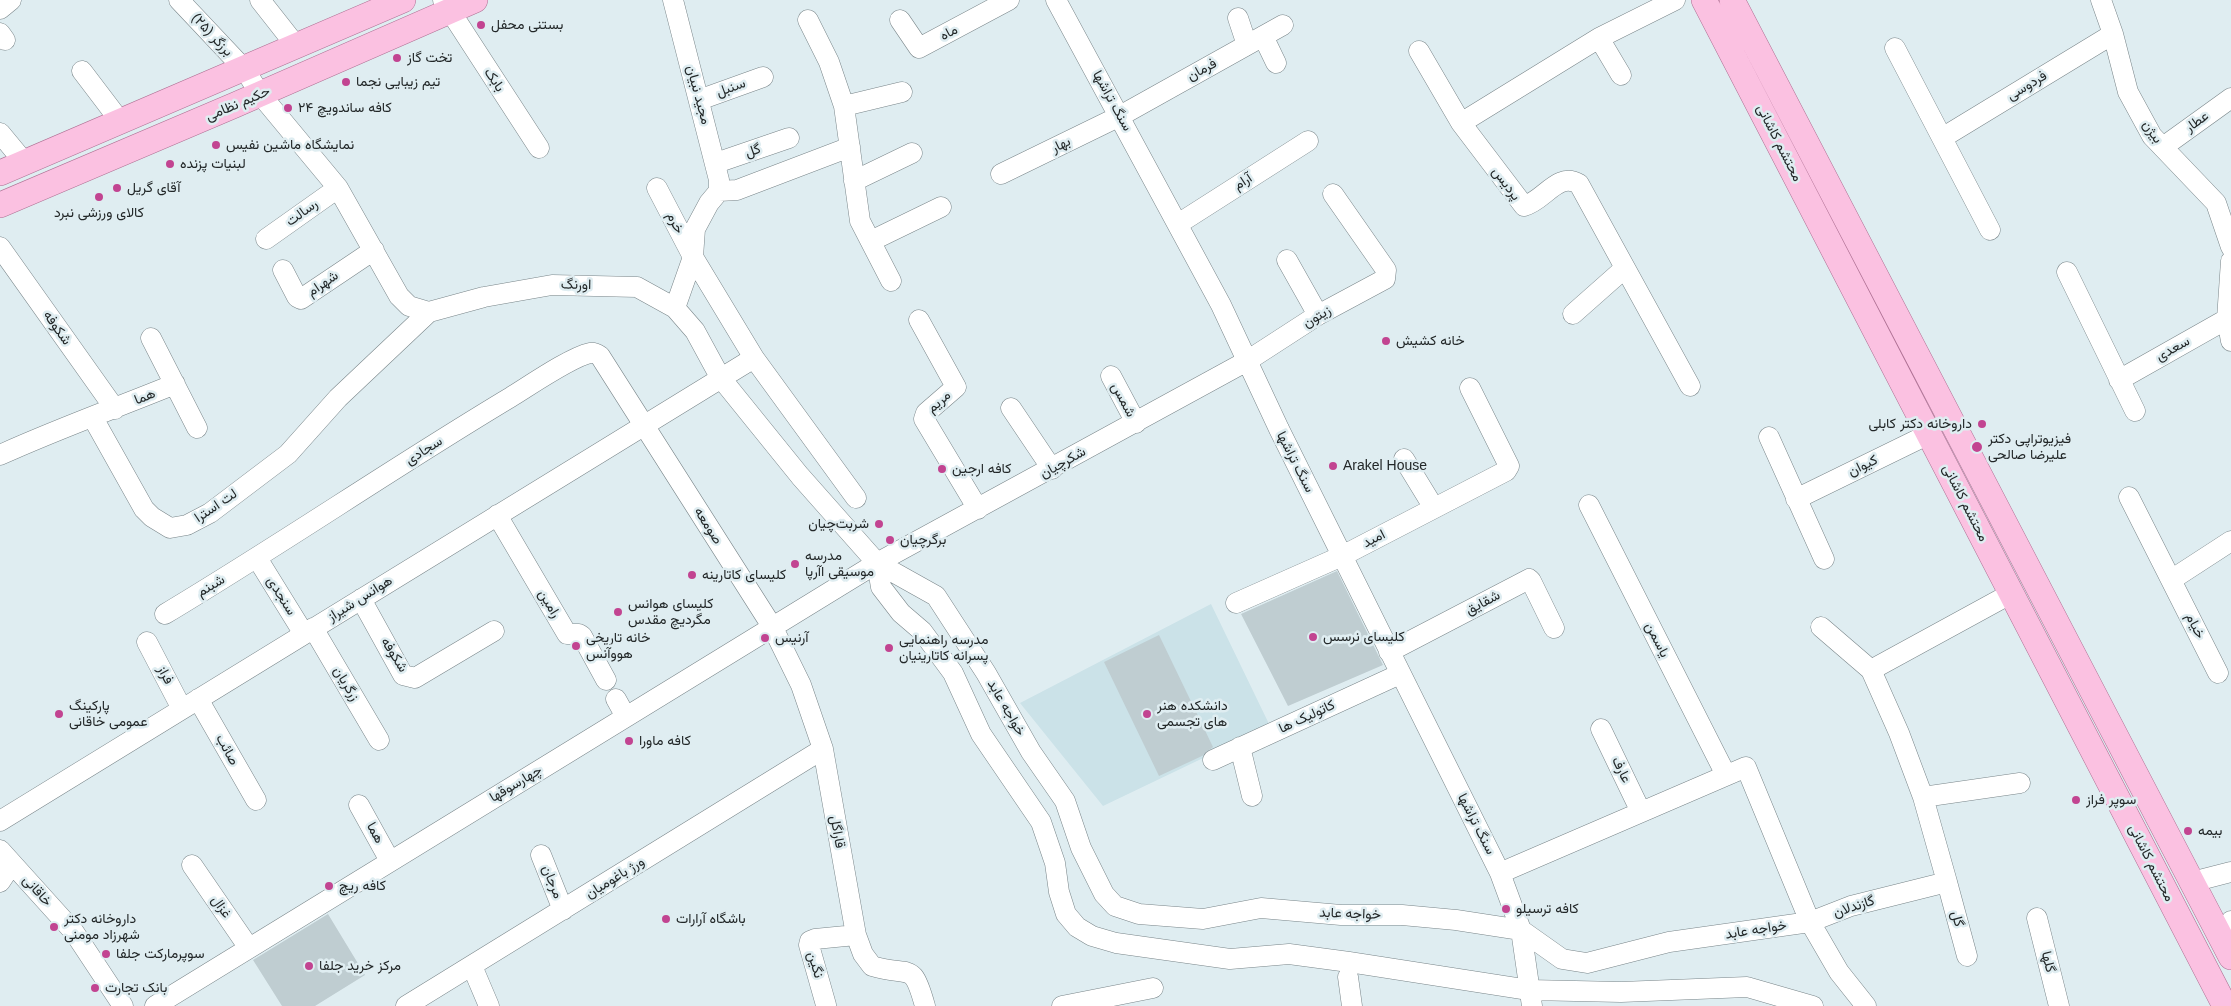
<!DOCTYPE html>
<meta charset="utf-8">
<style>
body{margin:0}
canvas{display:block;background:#dfedf1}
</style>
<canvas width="2231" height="1006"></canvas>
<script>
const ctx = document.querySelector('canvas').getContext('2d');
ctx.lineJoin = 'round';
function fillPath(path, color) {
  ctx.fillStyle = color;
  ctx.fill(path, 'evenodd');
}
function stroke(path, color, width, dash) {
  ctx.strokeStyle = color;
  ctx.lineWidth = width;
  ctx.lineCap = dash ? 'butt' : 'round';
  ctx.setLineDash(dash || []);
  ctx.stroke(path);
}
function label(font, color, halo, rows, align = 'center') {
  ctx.font = font + ' Helvetica,Vazirmatn,sans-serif';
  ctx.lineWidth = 5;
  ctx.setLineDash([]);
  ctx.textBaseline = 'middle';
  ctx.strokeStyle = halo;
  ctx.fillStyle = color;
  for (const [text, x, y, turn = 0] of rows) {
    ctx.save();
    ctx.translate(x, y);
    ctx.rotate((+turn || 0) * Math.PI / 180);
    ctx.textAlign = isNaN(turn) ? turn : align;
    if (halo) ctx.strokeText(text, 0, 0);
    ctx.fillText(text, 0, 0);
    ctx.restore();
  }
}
const built = new Path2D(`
 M1211,604L1270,726L1103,806L1020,703Z`);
const building = new Path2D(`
 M1337,571L1383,665L1288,706L1241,614Z
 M1159,635L1213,747L1202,756L1159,776L1104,662Z
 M328,914L365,975L315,1006H282L253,960Z`);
const minor = new Path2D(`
 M179,0L245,70L260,94L338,188L399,296L409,306L429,312L484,297L552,285L637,287L675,308L695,331L720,377L800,476L877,563L936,596L986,673L1031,752L1065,801L1081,848L1104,894L1115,906L1139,914L1203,919L1261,908L1341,915H1402L1456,920L1521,930L1562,959L1587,963L1669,942L1810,922L1839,972L1866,1006
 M260,0L297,47
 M443,0L539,148
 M673,0L719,180V191L709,203L695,229L693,257L675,308
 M1056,0L1221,305L1279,429L1500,873L1521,930L1532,1006
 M2101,0L2113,34L2128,92L2152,136L2216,203L2231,247
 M0,9L11,0
 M1238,18L1247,45
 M808,20L829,62L844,106L860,221L891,281
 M900,20L919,48L1009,0
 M0,33L5,40
 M1263,36L1276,63
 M1599,38L1621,75
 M1895,48L1990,230
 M1419,51L1461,123L1524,206C1544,201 1558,171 1579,184L1690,386
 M82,71L120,121
 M699,100L763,77
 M844,106L902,92
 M1461,123L1599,38L1675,0
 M0,133L24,162
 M1942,138L2113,34
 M2163,147L2231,98
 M716,163L789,138
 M1001,174L1120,116L1283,25
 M854,181L912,153
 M657,188L693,257L754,358L856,498
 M719,191L737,190L850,147
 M1178,224L1308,141
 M266,239L338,188
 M871,241L941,207
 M0,247L115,409
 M1287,260L1318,315
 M2231,261L2227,319L2231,341
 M283,270L297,297L301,299L374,250
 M2067,272L2135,411
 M1573,314L1625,268
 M919,320L956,387L926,413L924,419L978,509
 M151,338L197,428
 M1111,376L1136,423
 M2119,380L2227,319
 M1011,408L1052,469
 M93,418L144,509L152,517L170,528L187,525L210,513L288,454L338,398L429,312
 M1769,437L1824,559
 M0,455C57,429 116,408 175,384
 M1404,459L1434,508
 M2129,497L2218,673
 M1796,499L1929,434
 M1589,505L1726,775
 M497,515L567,634H579L582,636L606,680
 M257,558L304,634
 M877,563L881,587L901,613L922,631L953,673L981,734L1041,822L1055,863L1059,892L1066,914L1077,927L1092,936L1116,943L1230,959L1289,954L1349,962L1529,990L1621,992L1747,987L1813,1006
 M2171,580L2231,541
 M361,599L403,675L415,678L494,631
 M1236,603L1342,556L1506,471L1509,466L1470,388
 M165,614C282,544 394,467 511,397C529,386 571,357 590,353C594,352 597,354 600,356L773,628L801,685L823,749L856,935L863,954L872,966C911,978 912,959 925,1006
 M1821,627L1871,670
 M313,628L379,740
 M147,642L182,709
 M1389,652L1529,579L1531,581L1554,628
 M198,699L256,800
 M616,699L626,717
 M1601,729L1641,812
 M1240,747L1252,796
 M1213,760L1400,674
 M1923,797L2020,783
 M359,805L390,861
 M0,821L754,358
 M0,850L74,932L123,1006
 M541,855L563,910
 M192,865L249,948
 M1500,873L1746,767L1810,922L1851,906L1947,882L1923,797L1899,733L1871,670L2012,593
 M0,882L12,864
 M1947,882L1967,956
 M2192,882L2231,872
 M2037,918L2059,1006
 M2222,940L2231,921
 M472,966L489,1006
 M1348,977L1352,1006
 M826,1005L809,945L810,941L815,939L856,935
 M155,1006L877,563L1247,361L1318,315L1385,279L1386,270L1333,194
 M406,1006L823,749
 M1062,1006L1153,988`);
const major = new Path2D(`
 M1704,0L2225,1006
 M1732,0L2231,957
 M0,173L403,0
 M0,205L235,105L475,0`);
const markers = [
 [481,25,5,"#c24491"],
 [397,58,5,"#c24491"],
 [346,82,5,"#c24491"],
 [288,108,5,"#c24491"],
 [216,145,5,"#c24491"],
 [170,164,5,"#c24491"],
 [117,188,5,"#c24491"],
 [99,197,5,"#c24491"],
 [1386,341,5,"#c24491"],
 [1982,424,5,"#c24491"],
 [1977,447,6,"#c24491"],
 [1333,466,5,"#c24491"],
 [942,469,5,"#c24491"],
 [879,524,5,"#c24491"],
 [890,540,5,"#c24491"],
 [795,564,5,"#c24491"],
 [692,575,5,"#c24491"],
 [618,612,5,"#c24491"],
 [1313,637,5,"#c24491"],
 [765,638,5,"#c24491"],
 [576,646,5,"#c24491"],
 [889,648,5,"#c24491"],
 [59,714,5,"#c24491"],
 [1147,714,5,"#c24491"],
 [629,741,5,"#c24491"],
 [2076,800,5,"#c24491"],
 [2188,831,5,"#c24491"],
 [329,886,5,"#c24491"],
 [1506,909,5,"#c24491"],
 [666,919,5,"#c24491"],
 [54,927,5,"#c24491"],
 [106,954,5,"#c24491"],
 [309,966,5,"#c24491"],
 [95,988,5,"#c24491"]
];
const poiNames = [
 ["بستنی محفل",491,25],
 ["تخت گاز",407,58],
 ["تیم زیبایی نجما",356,82],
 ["کافه ساندویچ ۲۴",298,108],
 ["نمایشگاه ماشین نفیس",226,145],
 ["لبنیات پزنده",180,164],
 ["آقای گریل",127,188],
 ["کالای ورزشی نبرد",99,213,"center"],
 ["خانه کشیش",1396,341],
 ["داروخانه دکتر کابلی",1972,424,"right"],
 ["فیزیوتراپی دکتر",1988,439],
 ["علیرضا صالحی",1988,455],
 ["Arakel House",1343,466],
 ["کافه ارجین",952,469],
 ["شربت‌چیان",869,524,"right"],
 ["برگرچیان",900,540],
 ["مدرسه",805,556],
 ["موسیقی اآرپا",805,572],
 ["کلیسای کاتارینه",702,575],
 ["کلیسای هوانس",628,604],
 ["مگردیچ مقدس",628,620],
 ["کلیسای نرسس",1323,637],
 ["خانه تاریخی",586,638],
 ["هووآنس",586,654],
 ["آرنیس",775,638],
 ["مدرسه راهنمایی",899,640],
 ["پسرانه کاتارینیان",899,656],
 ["پارکینگ",69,706],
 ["عمومی خاقانی",69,722],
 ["دانشکده هنر",1157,706],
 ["های تجسمی",1157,722],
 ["کافه ماورا",639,741],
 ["سوپر فراز",2086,800],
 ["بیمه",2198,831],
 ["کافه ریچ",339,886],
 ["کافه ترسیلو",1516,909],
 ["داروخانه دکتر",64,919],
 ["شهرزاد مومنی",64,935],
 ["باشگاه آرارات",676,919],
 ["سوپرمارکت جلفا",116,954],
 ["مرکز خرید جلفا",319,966],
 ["بانک تجارت",105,988]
];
const streetNames = [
 ["ماه",949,33,-28],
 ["برزگر (۲۵)",212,35,47],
 ["فرمان",1202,70,-29],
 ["بابک",494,80,56],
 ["فردوسی",2027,86,-31],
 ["سنبل",731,88,-20],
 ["مجید نبیان",698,95,75],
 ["سنگ تراشها",1112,101,61],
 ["حکیم نظامی",238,104,-23],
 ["عطار",2197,122,-35],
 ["بیژن",2152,132,55],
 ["محتشم کاشانی",1779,143,63],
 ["بهار",1061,145,-26],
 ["گل",753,151,-19],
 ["آرام",1243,182,-33],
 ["پردیس",1506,184,53],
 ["رسالت",302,213,-36],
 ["خرم",675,223,62],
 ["شهرام",323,284,-34],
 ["اورنگ",576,285,1],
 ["زیتون",1317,317,-31],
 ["شکوفه",57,328,55],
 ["سعدی",2173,349,-29],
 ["هما",145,397,-22],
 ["شمس",1123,400,62],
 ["مریم",939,402,-41],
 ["سجادی",424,451,-33],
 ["سنگ تراشها",1295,462,63],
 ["شکرچیان",1063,463,-29],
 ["کیوان",1863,466,-26],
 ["محتشم کاشانی",1965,503,63],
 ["لت استرا",216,506,-34],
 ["صومعه",708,526,58],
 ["امید",1374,539,-27],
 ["شبنم",211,586,-31],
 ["سنجدی",281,596,58],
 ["هوانس شیراز",360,599,-32],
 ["شقایق",1483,603,-28],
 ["رامین",549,604,59],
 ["خیام",2195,626,63],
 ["یاسمن",1657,640,63],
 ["شکوفه",394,655,58],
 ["فراز",165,675,62],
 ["زرگریان",346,684,59],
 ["خواجه عابد",1006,708,60],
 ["کاتولیک ها",1307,717,-25],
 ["صائب",227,750,61],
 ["عارف",1621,770,64],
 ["چهارسوقها",516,784,-31],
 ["سنگ تراشها",1476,824,63],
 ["قاراگل",837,832,80],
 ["هما",375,833,61],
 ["محتشم کاشانی",2151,863,63],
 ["ورژ باغومیان",615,878,-32],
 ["مرجان",552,882,68],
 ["خاقانی",37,891,48],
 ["غزال",221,907,55],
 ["گازندلان",1854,907,-18],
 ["خواجه عابد",1350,914,2],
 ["گل",1957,919,75],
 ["خواجه عابد",1756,930,-9],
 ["گلها",2048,962,76],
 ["نگین",815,965,74]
];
fillPath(built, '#cbe2e8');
fillPath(building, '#bfcdd1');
stroke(minor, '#798589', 21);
stroke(major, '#ae7093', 26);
stroke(minor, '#fff', 20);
stroke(major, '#fbc1e1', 25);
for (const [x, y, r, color] of markers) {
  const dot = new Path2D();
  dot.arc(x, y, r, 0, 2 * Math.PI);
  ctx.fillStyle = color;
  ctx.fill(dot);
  stroke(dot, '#dfedf1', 2);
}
label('14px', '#222728', '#dfedf1', poiNames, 'left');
label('14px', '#222728', '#dfedf1', streetNames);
</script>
